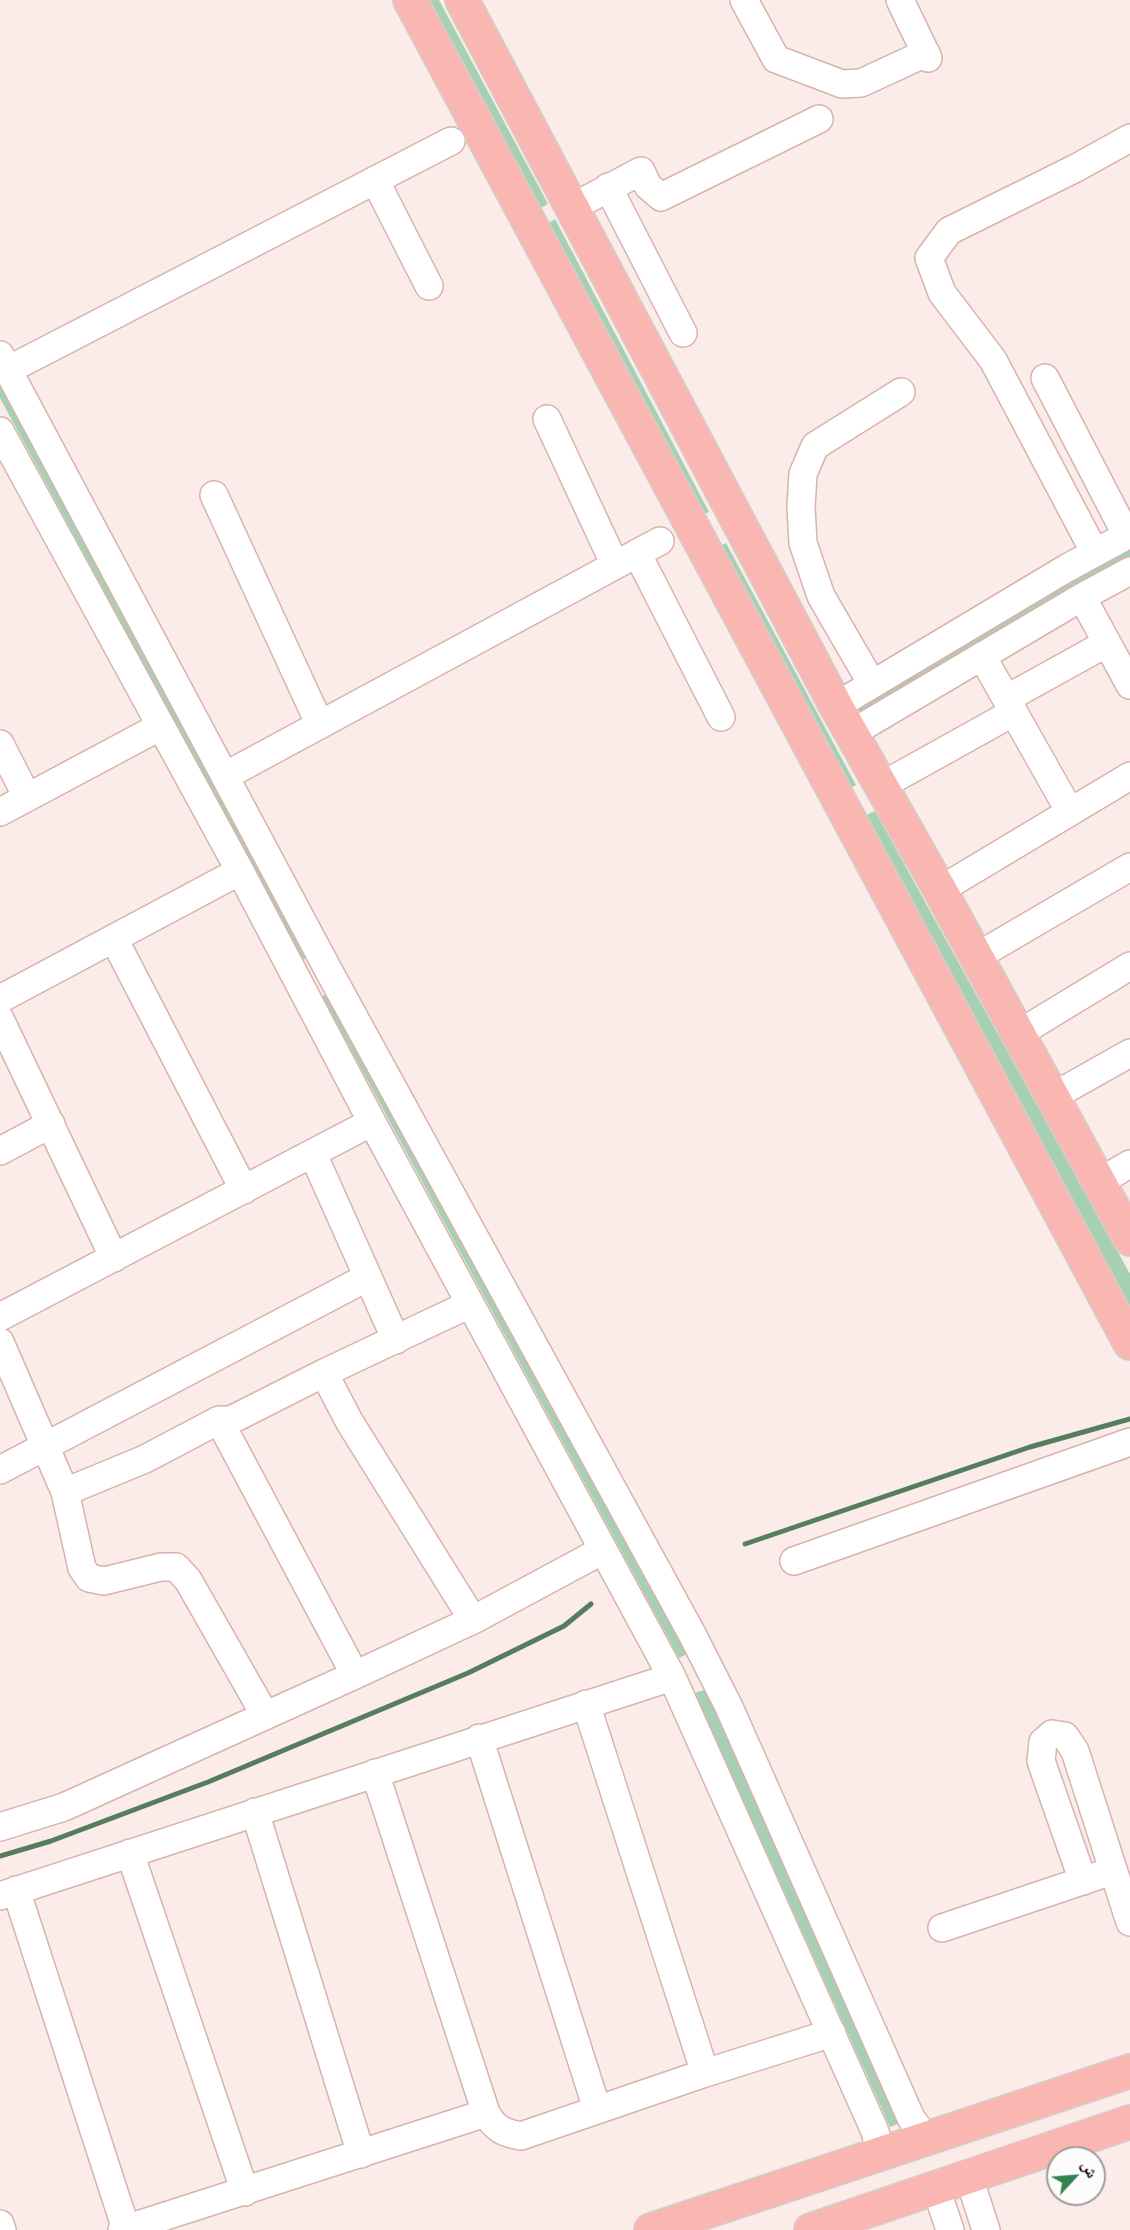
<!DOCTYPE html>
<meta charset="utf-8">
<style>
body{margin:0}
#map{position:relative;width:1130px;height:2230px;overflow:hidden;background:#fbebe9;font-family:Quicksand,"Noto Naskh Arabic",sans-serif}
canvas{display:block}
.north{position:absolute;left:1046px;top:2146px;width:60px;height:60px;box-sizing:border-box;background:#fcfcfc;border:2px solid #a09b9b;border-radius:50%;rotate:64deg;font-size:16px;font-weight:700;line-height:24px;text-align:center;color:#170a09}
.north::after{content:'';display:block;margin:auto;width:21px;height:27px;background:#358353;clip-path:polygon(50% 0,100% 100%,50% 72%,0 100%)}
</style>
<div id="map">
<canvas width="1130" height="2230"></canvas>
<div class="north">ش</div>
</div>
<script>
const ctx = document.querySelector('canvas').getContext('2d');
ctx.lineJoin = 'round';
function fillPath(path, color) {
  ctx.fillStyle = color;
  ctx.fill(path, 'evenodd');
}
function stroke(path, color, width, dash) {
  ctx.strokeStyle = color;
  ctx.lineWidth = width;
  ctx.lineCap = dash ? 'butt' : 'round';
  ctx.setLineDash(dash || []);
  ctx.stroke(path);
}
const green = new Path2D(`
 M419,0H439L548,204L534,212Z
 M555,219L709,512L696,518L542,227Z
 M0,367L314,954L303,960L0,398Z
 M726,543L856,785L844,791L714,549Z
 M1130,545V564L861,717L855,703Z
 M875,811L1130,1274V1311L860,818Z
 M333,991L691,1652L679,1658L322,996Z
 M712,1687L904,2121L890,2127L695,1693Z`);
const stream = new Path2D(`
 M745,1544L1030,1447L1130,1419
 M0,1856L51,1841L208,1782L468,1673L564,1626L591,1604`);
const minor = new Path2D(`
 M744,0L776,59L842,84L861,83L926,53
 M900,0L928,58
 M375,180L429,286
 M608,187L683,333
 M571,208L641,171L648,186L661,197L819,119
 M0,355L331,975L692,1634L729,1707L911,2118L922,2133L931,2138
 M8,370L451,141
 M1045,378L1127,536
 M547,419L615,565
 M0,431L240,871L372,1122L672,1677L874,2129L877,2138L876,2157
 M214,495L320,725
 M637,553L721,717
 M1095,553L993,360L942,293L929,258L949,231L1076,168L1130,138
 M1082,597L1130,685
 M982,656L1070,812
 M872,684L821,596L803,543L801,507L803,474L815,446L901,392
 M1006,699L1107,643
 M836,706L1067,568L1130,534
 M852,733L1082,597L1130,571
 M0,744L27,797
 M225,776L660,541
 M881,786L1014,712
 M0,812L161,726
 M940,890L1130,776
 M114,939L244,1190
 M976,957L1130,867
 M0,999L240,871
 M0,1019L114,1258
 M1018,1034L1130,966
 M1052,1097L1130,1053
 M0,1151L51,1124
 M313,1154L396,1340
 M1099,1182L1130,1164
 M0,1317L372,1122
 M0,1342L65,1492L82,1568L89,1578L104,1581L161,1567H176L188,1580L265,1715
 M324,1373L349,1421L473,1620
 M219,1420L355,1675
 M0,1470L368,1277
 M65,1492L145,1459L219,1420H231L324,1373L470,1304
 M794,1561L1130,1442
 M586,1704L705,2073
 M479,1738L597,2109
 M375,1773L486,2113C495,2129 504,2133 521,2136L705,2073L832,2033
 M255,1812L361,2154
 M0,1827L64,1807L355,1675L473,1620L603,1550
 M130,1853L245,2192
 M1083,1881L1041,1761L1043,1742L1052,1734L1065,1736L1075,1751L1130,1922
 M16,1890L126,2229
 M0,1896L672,1677
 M942,1928L1100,1875
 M969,2177L986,2230
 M936,2188L950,2230
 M0,2224L2,2230
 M122,2230L486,2113`);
const major = new Path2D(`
 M410,0L1130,1343
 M462,0L836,706L940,890L1130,1239
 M651,2230L1130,2071
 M811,2230L1130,2122`);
fillPath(green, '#a7d0b3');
stroke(stream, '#557d5e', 5);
stroke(minor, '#d9b2ae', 30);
stroke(major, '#d1cece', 36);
stroke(minor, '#fff', 27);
stroke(major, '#fab6b1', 33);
</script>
